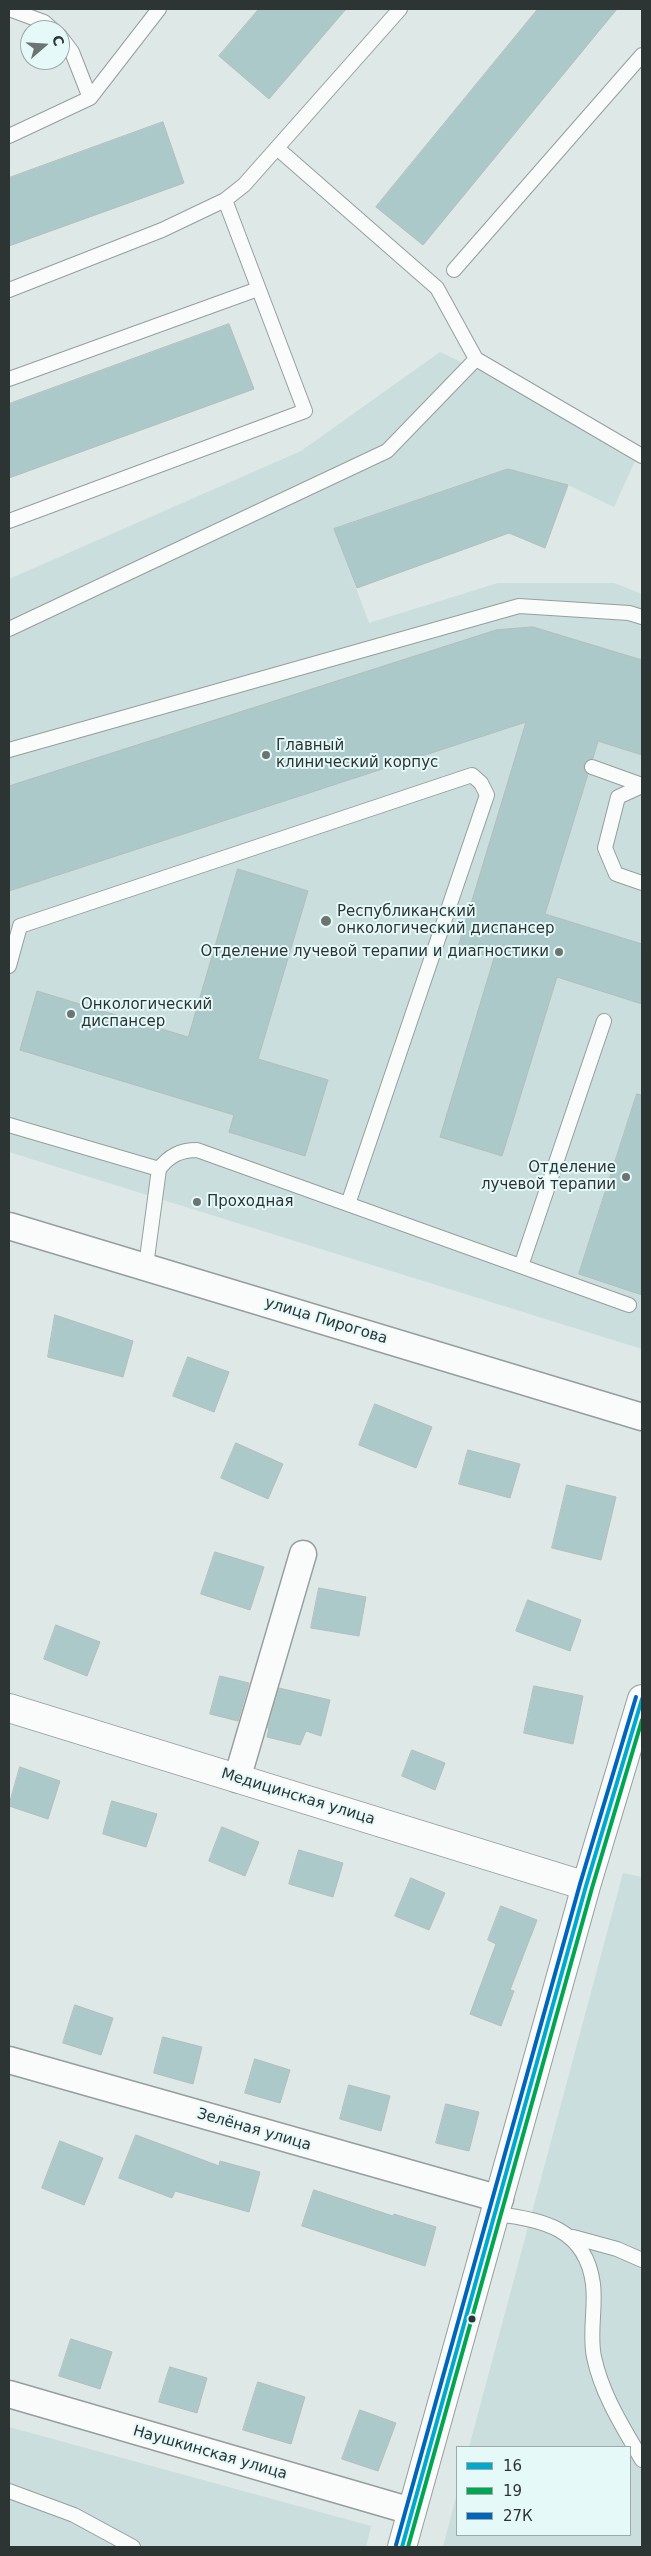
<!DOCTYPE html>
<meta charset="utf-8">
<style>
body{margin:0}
#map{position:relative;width:651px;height:2556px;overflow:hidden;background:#dde8e7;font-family:"DejaVu Sans",sans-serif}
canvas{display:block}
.frame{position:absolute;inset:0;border:10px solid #2d3434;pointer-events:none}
.legend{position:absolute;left:456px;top:2446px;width:175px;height:90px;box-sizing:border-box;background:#e6f9f9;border:1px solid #9caaaa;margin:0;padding:6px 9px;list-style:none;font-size:15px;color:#2d3434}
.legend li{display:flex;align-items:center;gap:10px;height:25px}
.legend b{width:25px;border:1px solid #9caaaa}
.north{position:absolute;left:20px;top:20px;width:50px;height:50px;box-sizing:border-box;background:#e6f9f9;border:1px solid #9caaaa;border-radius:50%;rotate:71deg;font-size:14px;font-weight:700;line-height:20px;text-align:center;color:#2d3434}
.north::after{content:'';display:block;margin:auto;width:18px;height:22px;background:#6b7373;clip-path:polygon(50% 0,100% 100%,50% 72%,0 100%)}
</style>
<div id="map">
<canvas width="651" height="2556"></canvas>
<div class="frame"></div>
<ul class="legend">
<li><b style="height:6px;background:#00a9ce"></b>16</li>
<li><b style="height:6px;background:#00a651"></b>19</li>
<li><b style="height:6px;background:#0065bd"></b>27К</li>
</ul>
<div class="north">С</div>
</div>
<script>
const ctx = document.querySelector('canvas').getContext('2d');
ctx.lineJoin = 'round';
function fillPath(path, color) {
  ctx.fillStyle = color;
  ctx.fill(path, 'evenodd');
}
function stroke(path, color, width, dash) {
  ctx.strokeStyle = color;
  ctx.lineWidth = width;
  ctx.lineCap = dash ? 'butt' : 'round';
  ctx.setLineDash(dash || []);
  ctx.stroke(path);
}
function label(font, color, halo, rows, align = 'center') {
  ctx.font = font + ' "DejaVu Sans",sans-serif';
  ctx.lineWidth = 4;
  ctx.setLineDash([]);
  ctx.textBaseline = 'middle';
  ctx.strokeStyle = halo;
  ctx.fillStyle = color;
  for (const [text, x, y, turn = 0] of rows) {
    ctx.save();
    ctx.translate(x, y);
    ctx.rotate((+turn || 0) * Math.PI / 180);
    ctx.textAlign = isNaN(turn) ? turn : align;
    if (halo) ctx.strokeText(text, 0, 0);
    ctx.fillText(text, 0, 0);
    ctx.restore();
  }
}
const built = new Path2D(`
 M440,352L641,448L614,507L568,485L508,469L334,529L369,623L498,583H614L642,594V1349L9,1152V579L301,451Z
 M623,1873L642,1877V2547H443L457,2493V2535H630V2447H469Z
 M9,2427L371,2526L366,2547H9Z`);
const building = new Path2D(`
 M259,9H346L269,99L219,56Z
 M538,9H617L423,245L376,207Z
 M163,122L184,183L9,246V178Z
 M229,324L254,389L9,478V404Z
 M508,469L568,485L545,548L509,533L357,588L334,529Z
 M533,627L642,660V755L598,741L593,758L584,764V769L588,774L545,914L642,944V1004L557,977L502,1156L440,1137L494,958L458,947L526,722L9,891V786L496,630Z
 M238,869L308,891L258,1059L328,1080L305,1156L229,1132L234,1115L20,1050L37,991L188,1037Z
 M637,1094L642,1095V1295L579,1274Z
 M55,1315L133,1341L123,1377L48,1357Z
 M188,1357L229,1372L214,1412L173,1396Z
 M375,1404L432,1427L416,1468L359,1445Z
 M236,1443L283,1464L268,1499L221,1478Z
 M468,1450L520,1464L510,1498L459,1484Z
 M567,1485L616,1497L601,1560L552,1548Z
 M215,1552L264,1567L250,1610L201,1594Z
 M319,1588L366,1597L359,1636L311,1628Z
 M528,1600L581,1620L570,1651L516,1631Z
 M56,1625L100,1642L87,1676L44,1659Z
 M220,1676L249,1683L238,1721L210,1714Z
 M534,1686L583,1696L573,1744L524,1733Z
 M279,1688L330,1700L321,1736L306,1731L300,1745L267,1737L269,1728H268Z
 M412,1750L445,1763L435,1790L402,1776Z
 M20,1767L60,1781L48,1819L9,1806Z
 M112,1801L157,1814L146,1847L103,1834Z
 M222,1827L259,1842L245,1876L209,1861Z
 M299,1850L343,1863L333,1897L289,1884Z
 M411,1878L445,1893L429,1930L395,1916Z
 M501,1906L537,1920L510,1990L514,1991L501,2026L470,2014L496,1944L488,1940Z
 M75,2005L113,2018L101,2055L63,2043Z
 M163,2037L202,2047L193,2084L154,2073Z
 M255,2059L290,2070L280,2103L245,2093Z
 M349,2085L390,2096L381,2131L340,2119Z
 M446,2104L479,2112L469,2151L436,2143Z
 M136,2135L219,2166L220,2161L260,2172L249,2212L175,2191L172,2198L119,2178Z
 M60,2141L103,2158L84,2205L42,2188Z
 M314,2190L393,2216L394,2214L436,2227L425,2266L302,2226Z
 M71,2339L112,2352L100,2389L59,2376Z
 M170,2367L207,2378L197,2413L159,2402Z
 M258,2382L305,2397L291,2444L243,2430Z
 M360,2410L396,2423L378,2471L342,2459Z`);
const service = new Path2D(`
 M9,9L44,22L53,30
 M60,36L72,52L90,98
 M9,136L90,98L159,9
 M277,148L437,288L476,359L642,456
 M454,270L642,55
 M9,290L162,230L225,200L244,185L400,9
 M9,379L258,289
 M9,521L305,411L225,200
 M9,629L387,451L476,359
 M9,750L519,606L629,613L642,617
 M592,767L642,785
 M642,786L618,797L605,848L616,874L642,883
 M9,966L20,926L472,775L481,783L487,795L348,1204
 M9,1125L159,1169
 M146,1266L159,1169C169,1156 180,1150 197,1150L629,1305
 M521,1266L604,1021
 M495,2214C543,2219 586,2229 593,2284C596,2308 589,2333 594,2357C602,2395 623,2427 642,2460
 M573,2237L617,2249L642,2260
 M9,2491L74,2515L133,2547`);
const minor = new Path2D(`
 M9,1226L642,1417
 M237,1779L303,1554
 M9,2060L500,2199
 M9,2394L411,2511`);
const tertiary = new Path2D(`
 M9,1708L586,1886
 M402,2547L586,1886L642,1699`);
const bus1 = new Path2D(`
 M402,2547L586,1886L642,1699`);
const bus2 = new Path2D(`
 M408,2547L592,1888L642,1720`);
const bus3 = new Path2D(`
 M396,2545L580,1884L636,1697`);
const markers = [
 [266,755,5,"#6b7373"],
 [326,921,6,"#6b7373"],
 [559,952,5,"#6b7373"],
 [71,1014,5,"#6b7373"],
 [626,1177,5,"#6b7373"],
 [197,1202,5,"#6b7373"],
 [472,2319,4.5,"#2d3434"]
];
const poiNames = [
 ["Главный",276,746],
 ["клинический корпус",276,763],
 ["Республиканский",337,912],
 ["онкологический диспансер",337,929],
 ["Отделение лучевой терапии и диагностики",549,952,"right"],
 ["Онкологический",81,1005],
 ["диспансер",81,1022],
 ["Отделение",616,1168,"right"],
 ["лучевой терапии",616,1185,"right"],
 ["Проходная",207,1202]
];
const streetNames = [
 ["улица Пирогова",326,1321,17],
 ["Медицинская улица",298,1797,17],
 ["Зелёная улица",254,2130,16],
 ["Наушкинская улица",210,2453,16]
];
fillPath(built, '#c9dedd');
fillPath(building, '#abc9c8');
stroke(building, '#b5bdbd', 1);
stroke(service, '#969e9d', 16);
stroke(minor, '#969e9d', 29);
stroke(tertiary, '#969e9d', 30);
stroke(service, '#fafcfb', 14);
stroke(minor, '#fafcfb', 26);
stroke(tertiary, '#fafcfb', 28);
stroke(bus1, '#00a9ce', 4);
stroke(bus2, '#00a651', 4);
stroke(bus3, '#0065bd', 4);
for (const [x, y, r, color] of markers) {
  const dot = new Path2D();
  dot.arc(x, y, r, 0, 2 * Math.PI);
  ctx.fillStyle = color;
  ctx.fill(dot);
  stroke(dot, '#e6f9f9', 2);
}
label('15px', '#2d3434', '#e6f9f9', poiNames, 'left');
label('15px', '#2d3434', '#e6f9f9', streetNames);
</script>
